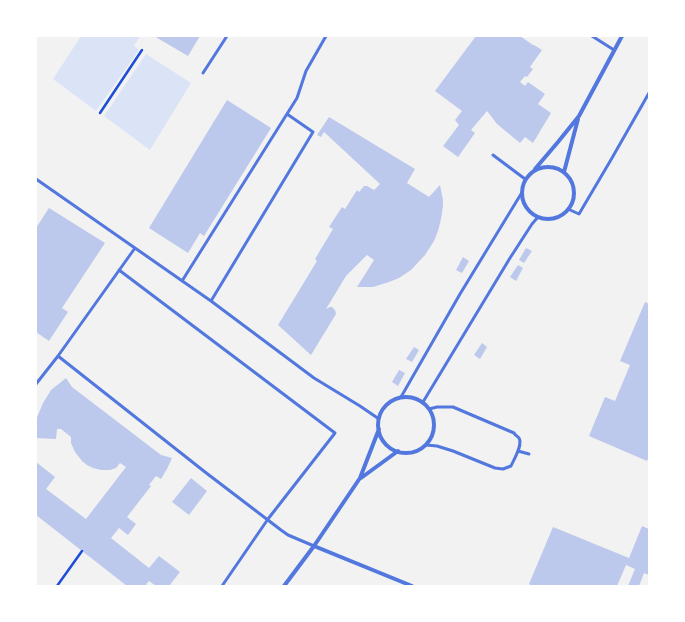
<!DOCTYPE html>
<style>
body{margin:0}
#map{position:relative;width:685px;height:622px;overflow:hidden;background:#f2f2f2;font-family:Raleway,sans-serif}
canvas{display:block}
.frame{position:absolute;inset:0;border:37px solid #fff;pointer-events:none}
</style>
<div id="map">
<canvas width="685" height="622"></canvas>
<div class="frame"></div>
</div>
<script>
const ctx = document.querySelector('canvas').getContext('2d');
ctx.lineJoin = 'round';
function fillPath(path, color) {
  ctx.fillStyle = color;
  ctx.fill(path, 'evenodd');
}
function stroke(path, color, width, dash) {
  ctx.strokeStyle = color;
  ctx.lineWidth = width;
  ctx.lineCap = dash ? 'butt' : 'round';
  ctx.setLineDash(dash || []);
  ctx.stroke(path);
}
const green = new Path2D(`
 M81,36H140L134,46L139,50L96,111L53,79Z
 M146,54L191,83L150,150L104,116Z`);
const building = new Path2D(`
 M154,36H200L188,56Z
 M476,36H520L533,45H534L542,50L530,67L533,69L527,77L525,76L520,82L525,86L528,82L545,94L538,104L551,113L533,143L525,137L520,143L497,124L487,111L471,130L475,133L458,157L443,146L459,125L455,120L462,111L435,91Z
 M227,100L271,128L204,236L200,233L188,253L149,228Z
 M329,117L415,169L407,183L429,197L440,185L443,200V206L441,219L438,231L434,241L425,255L411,270L399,278L389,282L373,287H357L374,260L367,255L346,276L326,309L330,307H332L335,310L336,314L311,355L278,325L317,261L315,259L333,229L329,227L342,207L345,209L357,190L359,192L364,186H367L374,190L380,184L324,132L321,137L317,135Z
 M49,208L105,243L62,308L68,312L49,341L36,332V228Z
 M526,248L532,251L524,263L519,260Z
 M463,257L469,261L462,273L456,270Z
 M518,265L523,268L516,281L510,277Z
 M645,302L649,304V457L647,461L589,436L605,397L615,401L630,365L620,361Z
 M482,343L487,347L480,359L474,355Z
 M414,347L419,350L412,362L406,359Z
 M399,370L405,373L398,386L392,382Z
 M66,378L72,387L161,455L172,458L167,469L161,479L156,476L149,485L151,486L127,517L136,524L128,535L119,528L111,538L149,568L159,556L180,572L169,586H156L149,581L145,586H127L36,515V462L55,477L46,489L86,519L126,467L120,463L116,468L110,470H101L93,468L87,465L82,461L75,452L71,443V437L61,429H57L56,439L36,438V420L43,403L51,390Z
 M191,478L207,491L189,515L172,502Z
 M642,526L649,529V575L644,573L639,586H628L635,569L626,565L617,586H532L529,584L553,527L629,558Z`);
const path = new Path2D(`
 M100,113L142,50
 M57,586L82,551`);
const service = new Path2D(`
 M592,36L614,50
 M203,73L227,36
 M493,155L525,179
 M36,179L211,301L314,378L360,406L379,419
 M568,209L579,214L612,158L649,93
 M135,248L58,356L205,472L281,530L288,535L314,546
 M119,270L335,433L268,519L222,586
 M182,281L297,98L306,71L326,36
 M211,301L313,132L287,114
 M36,384L58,356
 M401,397L460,294L521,194
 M423,402L510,258L532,224L538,217
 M426,445L437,446L453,451L495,468L503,469L511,466C514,459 523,445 519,438C517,436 515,435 514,433L453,407H437L429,409
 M518,451L529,454`);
const minor = new Path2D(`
 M522 193a26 26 0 1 1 52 0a26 26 0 1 1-52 0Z
 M535,169L558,142L579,116L622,36
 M564,172L578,119
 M378 425a28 28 0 1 1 56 0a28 28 0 1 1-56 0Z
 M361,478L398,451
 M314,546L412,586
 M284,586L314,546L360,478L379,429`);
fillPath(green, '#dbe4f7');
fillPath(building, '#bdc9ec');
stroke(path, '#1d4ed8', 2.5);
stroke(service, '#5277de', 3);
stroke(minor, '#5277de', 4);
</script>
